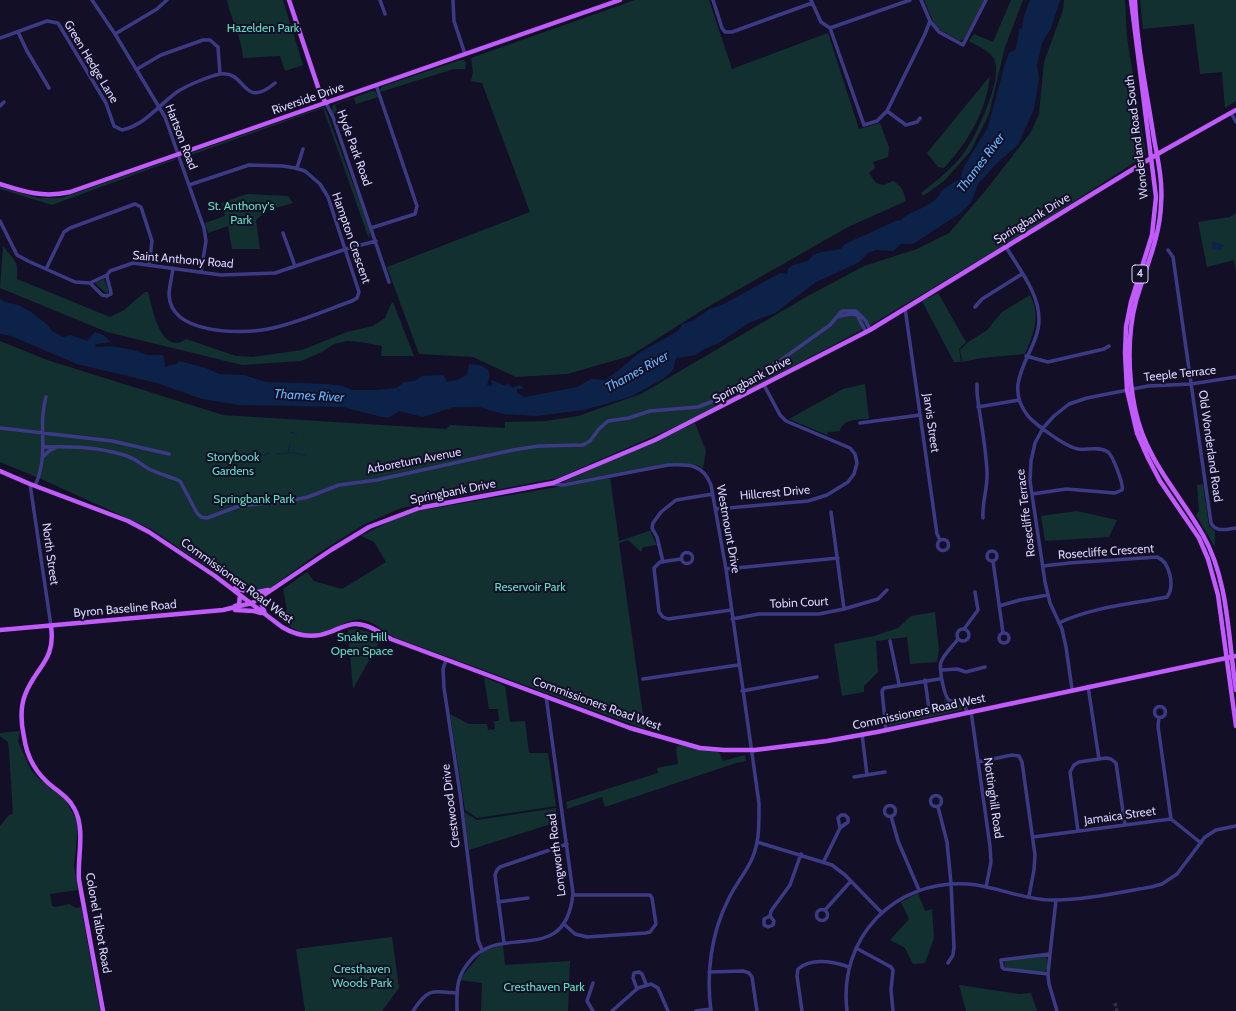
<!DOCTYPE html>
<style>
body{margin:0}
canvas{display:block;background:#130f26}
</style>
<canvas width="1236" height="1011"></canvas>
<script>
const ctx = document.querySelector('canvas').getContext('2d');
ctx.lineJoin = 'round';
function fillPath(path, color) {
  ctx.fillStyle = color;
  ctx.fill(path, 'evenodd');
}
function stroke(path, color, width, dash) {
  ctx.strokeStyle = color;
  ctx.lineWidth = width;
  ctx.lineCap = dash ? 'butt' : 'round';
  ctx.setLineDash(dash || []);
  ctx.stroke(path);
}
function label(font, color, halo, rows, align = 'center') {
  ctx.font = font + ' Cabin,sans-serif';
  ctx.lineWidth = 4;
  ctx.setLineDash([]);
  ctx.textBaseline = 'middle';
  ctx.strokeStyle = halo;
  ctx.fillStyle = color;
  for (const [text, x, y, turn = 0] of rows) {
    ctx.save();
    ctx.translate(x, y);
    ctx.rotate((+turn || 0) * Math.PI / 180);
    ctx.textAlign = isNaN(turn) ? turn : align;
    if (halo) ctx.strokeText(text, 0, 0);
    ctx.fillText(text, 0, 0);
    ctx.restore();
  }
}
const green = new Path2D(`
 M227,0H283L303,65L285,71L280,56L243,58C242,38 231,20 227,0Z
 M635,0H709L732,69L828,33L859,129L880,123L889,147L888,157L873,162L875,168L869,173L876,183L884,185L893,181C902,186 904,192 906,201L848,227L704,309L630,356L567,374L516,377L473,357L419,354L387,267L530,212L482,83L471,81L473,72L471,58Z
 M924,0H984L964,39L960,41L936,28Z
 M1011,0H1023L1005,47L989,114L970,152L944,181L923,196L921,193C936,181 952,169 964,153C976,137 1004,77 994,59C989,50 977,46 969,41L974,34L993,42Z
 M1064,0H1125L1127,38L1146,155L1039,224L869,326L691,420L558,478L401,508L363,525L317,554L269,589L253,592L236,586L151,529L39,478L0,462V341L47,360L223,415L446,429L450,425L505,428V422L546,421L578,416L641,394L806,297L864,266L917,249L949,233L986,190L1031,132L1039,114L1044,62L1063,10Z
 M1140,0H1236V101L1225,108L1222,72L1200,74L1194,24L1143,29Z
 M460,60H464L466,63L465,69H454L380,92L381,87Z
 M990,76C986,112 968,142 944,168L938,167L927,153Z
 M372,91H375L378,97L356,104L354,98L335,105L338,113L333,114L332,110L333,105Z
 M323,107L325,108L370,230L369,239L323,108L183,158L185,155Z
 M174,159H177L52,205L0,189V187L38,198H61Z
 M247,194L288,196L293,203L268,210L256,220L260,249H232L228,226L208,233L205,223L225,216L221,203Z
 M1236,213V272L1234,260L1207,267L1198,222L1230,217Z
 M3,246C14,260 19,261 17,279L110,317L124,310L145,292H148C152,307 161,357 186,339L236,356L253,357L302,350L347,332L373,326L385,318L391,304L393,302L414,356H381L382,346L360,342L347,341L334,344L322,352L301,361L242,365L107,332L0,288Z
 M104,279L109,291L107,294L95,283Z
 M938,293L966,342L959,349L961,362H954L922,301Z
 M1030,295C1041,316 1034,333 1025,354L982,358L962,362L960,350L967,343L987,330L1002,312Z
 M865,384L869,419C859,420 843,418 840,431L828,432L827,435L789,419L843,389Z
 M695,423L706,451L703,468L697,465L672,463L561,483Z
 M610,478L619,541L652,530L651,533L657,545L643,547L641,552L628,540L619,543L645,729L396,638C385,633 375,622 364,620C349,617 339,628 326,632C308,639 292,629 279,618L287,610L283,589L307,572L314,581L342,589L386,562L374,542L361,536L396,518L417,511Z
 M1203,484L1209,526L1215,531V547L1196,515L1199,511L1197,485Z
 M1077,511L1117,520L1109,537L1045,541L1041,516Z
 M935,612L939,651L937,662L910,664L907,637L876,641L878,672L864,686V692L842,696L834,644L874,636L898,628L911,616Z
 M356,629L370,632L381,639L353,689L348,630Z
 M484,677L505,686L510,722L525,721L529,753H548L556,806L477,818L465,810L450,714L469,724H487L488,730L495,729L494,721H499L498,709H489Z
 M944,698L949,703L961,701L962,710L890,726L888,724L890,719L945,708Z
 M20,731L18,741L31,770L38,778L65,799L76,819L78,828L74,866L78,890L50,894L52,906L56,907L69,904L76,908L81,907L100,1011H0V826L9,815L13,814L9,751L8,742L0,736V733Z
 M679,745L719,752L723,761L745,755L746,761L736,763L605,807L602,797L567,809L566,802L658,773L657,768L678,764L676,748Z
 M556,808L557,822L469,850L464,812L477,820Z
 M918,893L925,911L932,909L934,938L925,963L913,964L905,948L890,940L909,919L901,902Z
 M392,937L399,988L382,1011H305L296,949Z
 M503,945L505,965L570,961L568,1011H481L482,983L459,980L483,951Z
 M1044,956L1047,959V969L1044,972L1008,969L1004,966L1005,961Z
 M959,985L1019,994L1031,993L1037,1011H966Z`);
const water = new Path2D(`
 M1030,0H1060L1051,28L1042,43L1040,52L1037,65L1039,79L1034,109L1018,145L999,161L978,184L971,203L959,214L913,244H901L893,251L876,250L868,253L858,263L816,282L775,313L749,323L717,344L704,349L696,355L676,358L673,370L663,379L630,397L584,410L536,416L503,414L479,407H454L423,417L399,411L390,417H382L343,407L239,405L202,399L157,383L77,364L11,336L0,334V299L5,302L18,305L31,312L49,326L52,331L63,337L71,335L87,341L95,332L103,335L111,342L96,344L95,346L96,347L112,346L133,350L147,355H162L164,357L165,367L176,364L179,361L206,368L219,374L244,375L266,382L328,384L343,386L352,390H376L397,388L404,382L415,381L422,376L443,375L446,379V382L457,380L467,375L469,364L480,365L488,370L490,376L487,385L492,386V380L505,386L508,383L512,388L520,385L524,389H517V393L525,397L577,387L591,379L605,380L619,370L639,353L678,331L682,324L692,321L710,309L724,304L780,273L787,274L788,269L793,265L808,261L813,255L821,252L841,249L845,244L896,221L901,220C910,210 937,206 941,191L960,178L964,167L988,127L1005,64L1009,53L1015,50L1018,40L1019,29L1022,28L1024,16Z
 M1212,242L1220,243L1224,246L1221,250L1212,249Z`);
const stream = new Path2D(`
 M290,432L297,434
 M288,453L290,442
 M276,454L295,453L306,456
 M234,456L240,457L250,454L257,457L270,453`);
const minorTunnel = new Path2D(`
 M1115,1003L1117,1011`);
const minor = new Path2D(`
 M92,0L115,34L165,117L204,228L206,241L201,272
 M380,0L385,14
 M453,0L454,21L465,54
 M713,0L722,28L725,32H732L812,3
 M811,0L821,22L830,28L864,125L877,121L887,111L925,34L930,21L921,0
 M930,21L939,32L963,45L986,0
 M830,28L910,0
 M18,32L27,51L49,88
 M115,34L157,9L167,0
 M0,38L47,21L58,23L106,103L114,126L122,130C145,125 159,105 177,92C186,86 209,76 220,74C247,70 242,111 275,83
 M137,69L161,55L203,40H210L218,47L220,74
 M326,103L333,117L389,282
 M0,106L4,102
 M887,111L906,125L917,122L920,118
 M1231,113L1236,122
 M297,168L303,149
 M0,221L17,255L28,261L75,282L90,283L107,275L110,271L133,263L221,275L275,273L346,249L376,241
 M371,228L415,214L417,206L376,85
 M283,233L295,266
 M1006,247C1019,269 1040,294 1039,321C1038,353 1000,381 1028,416C1036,425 1066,447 1078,449C1087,450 1100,446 1108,452C1113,456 1124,485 1122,490L1115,493L1066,489L1032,494
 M1168,250L1173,257L1211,523C1216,533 1227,529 1236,528
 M173,268C172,277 169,287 169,295C171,335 241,334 268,329C295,324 326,310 352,301L357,298L359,292L328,197L320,184L305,171L295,168L283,166L249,165L189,185
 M46,269L64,232L70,228L135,204L141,207L152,241L149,265
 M90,283L102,295L107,296L111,294C111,287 107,282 107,275
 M975,307L982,299L1022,274
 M905,308L937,534L940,540
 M840,316L851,314L857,315L866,332
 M1026,356L1048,362L1104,349L1109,346
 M977,384V393C980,419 986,446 987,472C988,488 982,501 983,518
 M978,407L1019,400
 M860,423L920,415
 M0,428L112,441L169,454
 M44,447C71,446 101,447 127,456C136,459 143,466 151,470C160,474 171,477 180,481L197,513L201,517L207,518L239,506L289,501L308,497L339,485L377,480L513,450L539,446L583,445L590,441L599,429L608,421L629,418L650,411L698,407L716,400L781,360L830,325L842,311H856L866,321L870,330
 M44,456L49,451L57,447
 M30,484L51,626
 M551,484L563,485L668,465C689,464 703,464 711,485L726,569L759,803C759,824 760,844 750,863C743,876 734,887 728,900C711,934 706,974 711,1011
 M35,486C50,452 37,428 46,397
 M716,509L808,501L827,495L848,482L854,474L857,463L855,454L850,448L786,421L780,415L764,385
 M831,512L844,609
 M937.5 545a5.5 5.5 0 1 1 11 0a5.5 5.5 0 1 1-11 0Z
 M987 556a5 5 0 1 1 10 0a5 5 0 1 1-10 0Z
 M681.5 558a5.5 5.5 0 1 1 11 0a5.5 5.5 0 1 1-11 0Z
 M681,559L660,562L654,568L659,612L663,617L668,619L731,610
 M993,561L1003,633
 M663,562L657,537L652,528L653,523L661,512L676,500L713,494
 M1043,566L1069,563L1157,557C1170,562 1175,586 1167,597C1132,604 1092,607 1059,623
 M726,569L838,558
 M999,606L1020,600L1048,595
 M732,619L759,614H819L844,609L878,599L887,590
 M957 635a6 6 0 1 1 12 0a6 6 0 1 1-12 0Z
 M964,629L978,610L975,592
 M999 638a5 5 0 1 1 10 0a5 5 0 1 1-10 0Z
 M958,639C953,646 944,654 941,662C939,669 944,698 950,701L963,700L967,712
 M890,641L899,684
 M446,660L443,669L444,688L460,794L478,940L482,950
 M942,670L957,669L966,672L985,667
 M643,679L738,665
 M925,680L929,709
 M1088,686L1099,759
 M1072,689L1066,647L1062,629L1050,603L1045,582L1030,481L1031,461L1035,443L1043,428L1054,416L1069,404L1087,398L1148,386L1191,384L1236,377
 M742,691L817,677
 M1154.5 712a5.5 5.5 0 1 1 11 0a5.5 5.5 0 1 1-11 0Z
 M971,711L990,846L991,862L986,887
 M885,718L914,713
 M1159,718L1158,726L1171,819
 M886,730L882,691L884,688L939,679
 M862,734L867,775
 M978,762L1012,755L1019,756L1022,762L1035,855L1034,870L1029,896
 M854,777L885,772
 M930.5 801a5.5 5.5 0 1 1 11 0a5.5 5.5 0 1 1-11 0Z
 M884.5 811a5.5 5.5 0 1 1 11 0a5.5 5.5 0 1 1-11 0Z
 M938,807L947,842L951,883L954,947L953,955L948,963
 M891,816L898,841L919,890
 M1078,831L1070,772L1074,765L1079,762L1106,758L1111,759L1116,763L1125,825
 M1033,837L1171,819L1201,843
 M757,842L832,865L845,875L882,913
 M824,861L840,828L838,818L841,815H845L848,818V822L840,828
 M1056,900L1050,954L1001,960L1002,967L1004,969L1048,974L1049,984L1057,1011
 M498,902L528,898
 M816.5 915a5.5 5.5 0 1 1 11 0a5.5 5.5 0 1 1-11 0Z
 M825,910L851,881
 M770,916L774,921L773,925L768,927L764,925V919L770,916L771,911L790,885L801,854
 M564,924L575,934L587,937L646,933L650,932L656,924L652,898L650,895H573
 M504,943L495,875L497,870L500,867L567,844
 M856,948L891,967L893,970L891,990L893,1011
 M709,972L743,971L749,973L752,977L757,1011
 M1048,974L1050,954
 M593,983L587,1001L593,1011
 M637,989L633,978L634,973L639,972L642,974L646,984
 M413,1011C428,988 431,991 457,993
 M457,1011C457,1001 456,991 459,980C461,973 465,967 469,962C500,921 566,969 573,893L546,696
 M612,1011L638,988L651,984L658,988L668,1011
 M696,1011L711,1009
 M802,1011L797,976L798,969C812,957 834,962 849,967
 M847,1011C838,937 895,879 968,884C996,886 1023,900 1051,900C1080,901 1121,892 1151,887L1162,884L1177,874L1205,837L1216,830L1236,826`);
const major = new Path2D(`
 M289,0L320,93L326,103
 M1131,0L1156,197L1152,235L1131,302L1126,327L1125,353L1127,390L1137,433L1148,458L1160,481L1199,538L1208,559L1218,595L1236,726
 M1135,0C1137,47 1147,93 1154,139C1158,160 1163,183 1161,204C1160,238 1145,269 1136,301C1127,335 1128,375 1135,409C1146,461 1178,491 1203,535C1229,581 1228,639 1236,690
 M0,184C25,192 43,198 70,192L620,0
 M0,471L30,484L128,521L149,532L215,576L282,627C297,636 313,639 330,632C338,629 347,624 356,624C369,624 380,633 391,639L630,728L700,748L724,750H755L827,741L877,732L1236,656
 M235,588L253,593L268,590
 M263,597L262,605L265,614
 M235,606L239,605L240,595
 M235,610L254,611L261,613
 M51,626C56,661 36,666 25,695C20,708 21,723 24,737C27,758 36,774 53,787C62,794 69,799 74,808C86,829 77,858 79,880L103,1011
 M0,630L223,610L252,603L331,550L369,527L419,508L553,483L655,440L870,330L1161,152L1236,110`);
const shields = [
 [1140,274,16]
];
const shieldNames = [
 ["4",1140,274]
];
const parkNames = [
 ["Hazelden Park",263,28],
 ["St. Anthony's",241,206],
 ["Park",241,220],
 ["Storybook",233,457],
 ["Gardens",233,471],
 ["Springbank Park",254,499],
 ["Reservoir Park",530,587],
 ["Snake Hill",362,637],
 ["Open Space",362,651],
 ["Cresthaven",362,969],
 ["Woods Park",362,983],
 ["Cresthaven Park",544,987]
];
const streetNames = [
 ["Green Hedge Lane",91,62,59],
 ["Riverside Drive",308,99,-19],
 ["Hartson Road",181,137,69],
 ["Wonderland Road South",1137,137,-97],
 ["Hyde Park Road",354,148,70],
 ["Springbank Drive",1032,219,-31],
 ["Hampton Crescent",351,238,71],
 ["Saint Anthony Road",183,260,5],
 ["Teeple Terrace",1180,374,-6],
 ["Springbank Drive",752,380,-28],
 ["Jarvis Street",931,423,82],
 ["Old Wonderland Road",1210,446,82],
 ["Arboretum Avenue",414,461,-11],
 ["Springbank Drive",453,492,-11],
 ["Hillcrest Drive",775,493,-5],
 ["Rosecliffe Terrace",1026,513,-97],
 ["Westmount Drive",728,529,80],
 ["Rosecliffe Crescent",1106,552,-4],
 ["North Street",50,554,82],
 ["Commissioners Road West",237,581,36],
 ["Tobin Court",799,603,-3],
 ["Byron Baseline Road",125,609,-5],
 ["Commissioners Road West",597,704,20],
 ["Commissioners Road West",919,712,-12],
 ["Nottinghill Road",993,798,82],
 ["Crestwood Drive",451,806,-97],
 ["Jamaica Street",1120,816,-8],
 ["Longworth Road",557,855,-97],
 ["Colonel Talbot Road",98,923,80]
];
const waterNames = [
 ["Thames River",981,163,-53],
 ["Thames River",637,372,-29],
 ["Thames River",309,396,3]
];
fillPath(green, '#12302f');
fillPath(water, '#0c2248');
stroke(stream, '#0c2248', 1);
stroke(minorTunnel, '#312d47', 3.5, [3.5, 2]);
stroke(minor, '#3d3a85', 3.5);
stroke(major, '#c25bff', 4.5);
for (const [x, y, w] of shields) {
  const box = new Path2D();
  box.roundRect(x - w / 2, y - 9, w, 18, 3);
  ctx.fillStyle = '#130f26';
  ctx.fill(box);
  stroke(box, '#d9d4ff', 1);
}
label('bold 11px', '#d9d4ff', null, shieldNames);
label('12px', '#5fe0c0', '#130f26', parkNames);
label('12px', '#d9d4ff', '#130f26', streetNames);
label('italic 13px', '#62b6ff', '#130f26', waterNames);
</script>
